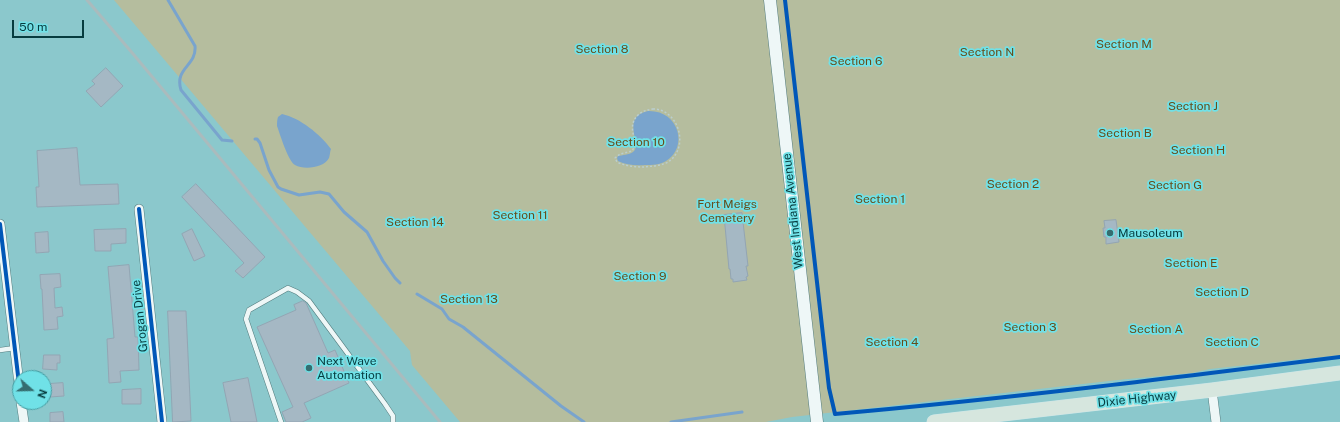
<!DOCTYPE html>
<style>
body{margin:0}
#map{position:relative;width:1340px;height:422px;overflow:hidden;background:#8bc8cc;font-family:"Public Sans",sans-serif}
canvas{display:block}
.north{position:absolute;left:12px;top:370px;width:40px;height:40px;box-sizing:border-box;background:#70e1e7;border:1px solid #469fa4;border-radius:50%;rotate:110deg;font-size:11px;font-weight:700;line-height:16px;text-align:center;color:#073c3f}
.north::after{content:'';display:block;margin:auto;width:14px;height:18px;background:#356d70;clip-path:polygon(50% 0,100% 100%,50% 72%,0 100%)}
.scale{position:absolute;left:12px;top:20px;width:72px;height:18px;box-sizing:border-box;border:2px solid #073c3f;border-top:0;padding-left:5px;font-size:12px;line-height:14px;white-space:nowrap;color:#073c3f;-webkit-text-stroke:3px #70e1e7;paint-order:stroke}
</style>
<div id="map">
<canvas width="1340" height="422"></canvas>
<div class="north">N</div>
<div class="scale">50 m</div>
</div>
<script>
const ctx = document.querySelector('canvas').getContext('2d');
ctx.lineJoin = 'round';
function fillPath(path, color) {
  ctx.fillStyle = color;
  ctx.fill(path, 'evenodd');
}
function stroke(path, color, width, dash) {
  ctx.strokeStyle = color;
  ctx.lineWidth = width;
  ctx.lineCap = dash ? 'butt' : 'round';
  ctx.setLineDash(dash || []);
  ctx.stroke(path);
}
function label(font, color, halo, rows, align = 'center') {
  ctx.font = font + ' "Public Sans",sans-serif';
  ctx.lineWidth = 3.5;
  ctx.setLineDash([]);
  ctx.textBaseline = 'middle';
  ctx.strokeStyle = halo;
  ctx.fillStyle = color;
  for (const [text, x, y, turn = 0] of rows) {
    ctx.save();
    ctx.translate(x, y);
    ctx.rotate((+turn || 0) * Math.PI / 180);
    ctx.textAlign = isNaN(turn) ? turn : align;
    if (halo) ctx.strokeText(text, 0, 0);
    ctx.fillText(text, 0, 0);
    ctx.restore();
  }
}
const green = new Path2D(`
 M114,0H1340V355L1210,369L1192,373L1118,380L792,417L766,422H460L412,365L410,351Z`);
const water = new Path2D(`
 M648,111C679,110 689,147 666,161C660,165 652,165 645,165C636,166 626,165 618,161L617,158L618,156C622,155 629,155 633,152C644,145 619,118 648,111Z
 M282,114C300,118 320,134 331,149C330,151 330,155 329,158C324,168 304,170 295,165C288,161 280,134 277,126C277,123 277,120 278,117Z`);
const stream = new Path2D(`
 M168,0L195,46C197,66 174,68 181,90L222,140L232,141
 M255,139H257L260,143L269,170L278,187L281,189L299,195L320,192L329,194L344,212L367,232L383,261L395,278L400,283
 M417,294L442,309L449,319L463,327L561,406L584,422
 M671,422L742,412`);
const building = new Path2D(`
 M106,68L123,86L101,107L86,91L95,84L92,81Z
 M77,148L80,185L118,184L119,204L37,207L36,187H39L37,151Z
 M196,184L265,257L243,278L235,271L244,263L182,197Z
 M742,213L748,266H746L748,276L746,277L747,280L733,282V279H731L730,269H729L724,215Z
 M1116,220L1119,242L1106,244V237H1104L1103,228H1105L1104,221Z
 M126,229V243L111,244V251H95L94,230Z
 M192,229L205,256L194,261L182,234Z
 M48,232L49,252L36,253L35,233Z
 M129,265L135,337H138L139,370L120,371L121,382L109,383L107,339L114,338L108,267Z
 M60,274L61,287L54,288L55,308L62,307L63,316L57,317L58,329L44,330L42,289H41L40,275Z
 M303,301L306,303L328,353L335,350L349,383L304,403L311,418L302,422H286L282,412L293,407L257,327L296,310L294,305Z
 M168,311H186L191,421L173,422Z
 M44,355H60V363H57V370L43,369Z
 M248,378L257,422H231L223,383Z
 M63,383L64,396L50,397L49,384Z
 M141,389V404H122V390Z
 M63,412L64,422H50V413Z`);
const path = new Path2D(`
 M653,109C679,109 690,148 668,162C661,166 652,166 644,167C635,167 625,166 617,162L615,158L620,154L632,151C640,140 625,128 638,115C642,111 647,110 653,109Z`);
const service = new Path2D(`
 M0,350L15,348
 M281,422L246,319L249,310L288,288L297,292L309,301L385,404L393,416V422`);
const minor = new Path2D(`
 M139,209L162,422
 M0,224L20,392
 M1212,390L1216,422
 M21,402L24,422`);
const secondary = new Path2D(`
 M770,0L817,422`);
const primary = new Path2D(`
 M934,422L1212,390L1340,373`);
const rail = new Path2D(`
 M87,0L134,55L440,422`);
const cycleway = new Path2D(`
 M785,0L829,388L835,414C1004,399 1172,378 1340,357
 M139,209L162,422
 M0,224L20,392`);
const markers = [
 [1110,233,4,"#356d70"],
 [309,368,4,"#356d70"]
];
const parkNames = [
 ["Section M",1124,44],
 ["Section 8",602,49],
 ["Section N",987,52],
 ["Section 6",856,61],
 ["Section J",1193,106],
 ["Section B",1125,133],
 ["Section 10",636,142],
 ["Section H",1198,150],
 ["Section 2",1013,184],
 ["Section G",1175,185],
 ["Section 1",880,199],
 ["Fort Meigs",727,204],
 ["Cemetery",727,218],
 ["Section 11",520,215],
 ["Section 14",415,222],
 ["Section E",1191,263],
 ["Section 9",640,276],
 ["Section D",1222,292],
 ["Section 13",469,299],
 ["Section 3",1030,327],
 ["Section A",1156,329],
 ["Section 4",892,342],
 ["Section C",1232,342]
];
const streetNames = [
 ["West Indiana Avenue",793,211,-96],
 ["Grogan Drive",140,316,-96],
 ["Dixie Highway",1137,399,-6]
];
const poiNames = [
 ["Mausoleum",1118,233],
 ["Next Wave",317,361],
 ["Automation",317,375]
];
fillPath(green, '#b5bd9e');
fillPath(water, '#79a4cd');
stroke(stream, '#79a4cd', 3);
fillPath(building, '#a5b8c4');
stroke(building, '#93a5b3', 1);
stroke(service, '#537c7e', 5.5);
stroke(minor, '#537c7e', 10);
stroke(secondary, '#537c7e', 13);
stroke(primary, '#cbe6e8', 15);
stroke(path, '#bacecf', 1.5, [2, 2]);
stroke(service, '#eef7f7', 4.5);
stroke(minor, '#eef7f7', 9);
stroke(secondary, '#eef7f7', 12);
stroke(primary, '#d6e6de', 14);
stroke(rail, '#aabbbd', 3);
stroke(cycleway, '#0057b8', 4);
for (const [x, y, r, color] of markers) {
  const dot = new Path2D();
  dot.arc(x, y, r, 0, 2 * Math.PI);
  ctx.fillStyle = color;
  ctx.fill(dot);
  stroke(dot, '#70e1e7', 1.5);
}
label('12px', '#674d1b', '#70e1e7', parkNames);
label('12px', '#073c3f', '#70e1e7', streetNames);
label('12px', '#073c3f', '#70e1e7', poiNames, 'left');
</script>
